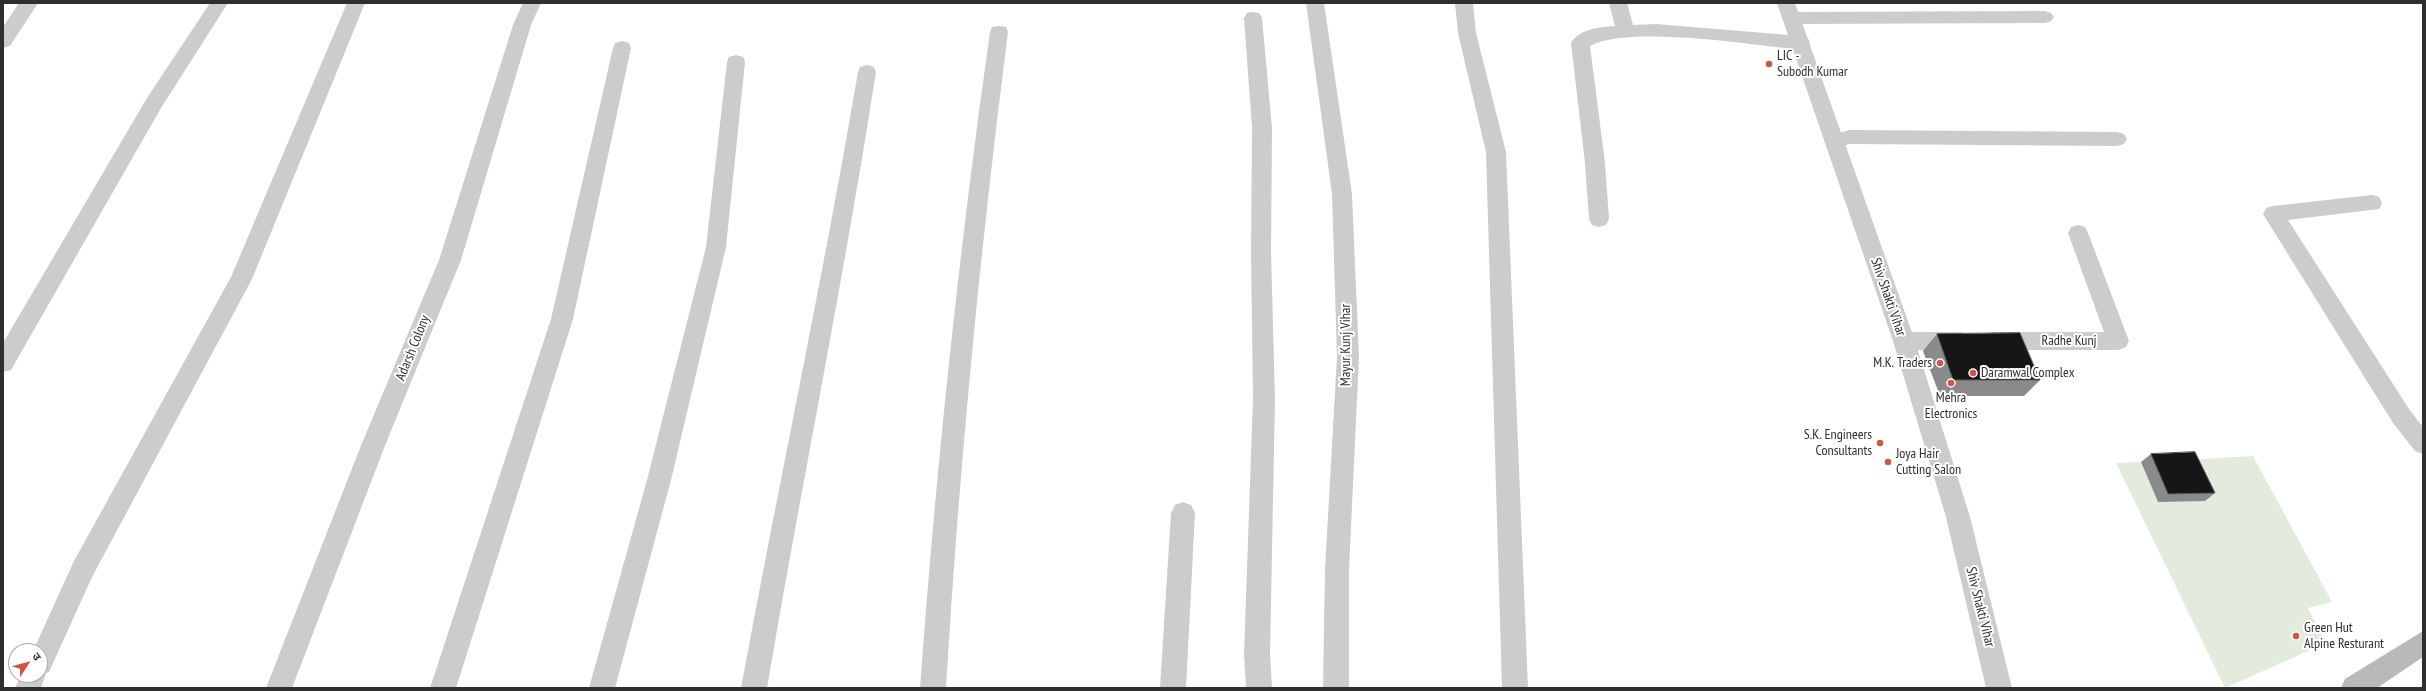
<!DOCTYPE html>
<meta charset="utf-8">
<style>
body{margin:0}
#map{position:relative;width:2426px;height:691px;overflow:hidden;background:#fff;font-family:"PT Sans Narrow","Noto Sans Devanagari",sans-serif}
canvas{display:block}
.frame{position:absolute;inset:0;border:4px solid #2f2f2f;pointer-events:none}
.north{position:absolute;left:8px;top:643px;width:40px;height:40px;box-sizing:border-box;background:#fff;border:1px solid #acacac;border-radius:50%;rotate:54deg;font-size:11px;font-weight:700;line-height:16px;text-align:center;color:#2f2f2f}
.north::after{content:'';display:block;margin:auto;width:14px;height:18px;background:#d35345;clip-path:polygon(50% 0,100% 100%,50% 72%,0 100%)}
</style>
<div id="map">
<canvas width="2426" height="691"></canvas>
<div class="frame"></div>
<div class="north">उ</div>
</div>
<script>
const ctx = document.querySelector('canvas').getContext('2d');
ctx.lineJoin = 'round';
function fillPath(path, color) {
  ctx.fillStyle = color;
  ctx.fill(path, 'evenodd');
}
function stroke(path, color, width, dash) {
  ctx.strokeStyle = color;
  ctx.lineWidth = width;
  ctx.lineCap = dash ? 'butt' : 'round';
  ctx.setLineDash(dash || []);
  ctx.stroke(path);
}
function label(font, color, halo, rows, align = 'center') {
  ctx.font = font + ' "PT Sans Narrow",sans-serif';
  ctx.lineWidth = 4;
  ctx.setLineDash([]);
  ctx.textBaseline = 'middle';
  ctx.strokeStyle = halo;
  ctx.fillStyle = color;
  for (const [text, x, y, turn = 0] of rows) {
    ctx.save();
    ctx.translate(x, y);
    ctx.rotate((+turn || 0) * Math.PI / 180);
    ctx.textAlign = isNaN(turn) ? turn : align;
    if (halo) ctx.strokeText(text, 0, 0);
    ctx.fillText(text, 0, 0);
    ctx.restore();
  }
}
const green = new Path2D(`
 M2253,456L2332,602L2308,608L2326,643L2225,688L2116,463L2141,462L2158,502L2185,460Z`);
const minor = new Path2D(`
 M19,3H38L10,46L3,48V27Z
 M210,3H228L161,108L11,370L3,372V343L147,98Z
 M347,3H365L252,279L92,577L49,672L46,673L41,688H15L21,675H40V651H33L74,561L231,277Z
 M523,3H541L531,25L461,260L386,443L292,688H266L362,443L439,260L513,25Z
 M1306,3H1324L1352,194L1359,357L1349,569V688H1323L1325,569L1337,357L1332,194Z
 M1455,3H1473L1476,33L1506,152L1528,688H1502L1486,152L1458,33Z
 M1609,3H1627L1633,25L1656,24L1801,36L1808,38L1810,43L1808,48L1801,50C1753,45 1628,25 1590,46L1605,163L1609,219L1606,225L1599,227L1592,225L1589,219L1585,163L1571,43C1579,29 1600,27 1615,26Z
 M2045,11L2051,13L2054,17L2051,21L2045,23L1791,24L1785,23L1782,18L1785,13L1791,12Z
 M1253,12L1259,13L1262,18L1272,128L1271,253L1275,398L1270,654L1272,688H1246L1244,654L1253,398L1251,253L1252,128L1244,18L1247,13Z
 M999,26L1006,27L1008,32C980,250 959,469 946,688H920C936,468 959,250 990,32L992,27Z
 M622,41L629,43L631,48L573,319L456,688H430L551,319L613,48L615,43Z
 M736,55L743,57L745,62L726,247L671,480L615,688H589L647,480L706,247L727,62L729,57Z
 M867,65L874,67L876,72C844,278 802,482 767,688H741C779,482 823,278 858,72L860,67Z
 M1850,130L2117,132L2124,134L2127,139L2124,144L2117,146L1850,144L1834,148L1827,146L1824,141L1827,136Z
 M2372,195L2379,197L2382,203L2379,209L2288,220L2409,409L2423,427V454L2415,451L2393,423L2263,214L2266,208L2273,206Z
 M2078,225L2085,227L2088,233L2129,341L2126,347L2118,350H1993L1985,347L1982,341L1985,335L1993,332H2104L2068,233L2071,227Z
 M1904,332H1961L1969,335L1972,341L1969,347L1961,350H1904L1896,347L1893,341L1896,335Z
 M1183,502L1191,505L1195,513L1186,688H1160L1171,513L1175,505Z`);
const tertiary = new Path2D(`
 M1777,3H1795L1915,341L1970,517L2012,688H1986L1946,517L1893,341Z`);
const secondary = new Path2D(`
 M2423,631V657L2377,688H2341L2345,679Z`);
const wall = new Path2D(`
 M1937,334L2040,380L2024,396H1940L1923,351Z
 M2151,454L2215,493L2205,501L2158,502L2141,462Z`);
const building = new Path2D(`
 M2020,333L2040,380H1953L1937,334Z
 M2195,452L2215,493L2168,494L2151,454Z`);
const markers = [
 [1769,64,4,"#d35345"],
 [1940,363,4,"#d35345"],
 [1973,373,4,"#d35345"],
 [1951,383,4,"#d35345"],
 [1880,443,4,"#d35345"],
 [1888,462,4,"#d35345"],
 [2296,636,4,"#d35345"]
];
const poiNames = [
 ["LIC -",1777,56],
 ["Subodh Kumar",1777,72],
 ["M.K. Traders",1932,363,"right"],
 ["Daramwal Complex",1981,373],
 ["Mehra",1951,398,"center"],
 ["Electronics",1951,414,"center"],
 ["S.K. Engineers",1872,435,"right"],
 ["Consultants",1872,451,"right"],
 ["Joya Hair",1896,454],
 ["Cutting Salon",1896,470],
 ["Green Hut",2304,628],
 ["Alpine Resturant",2304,644]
];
const streetNames = [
 ["Shiv Shakti Vihar",1888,297,71],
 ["Radhe Kunj",2069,341],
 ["Mayur Kunj Vihar",1346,345,-90],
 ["Adarsh Colony",413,348,-68],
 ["Shiv Shakti Vihar",1980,607,76]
];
fillPath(green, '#e3ebdf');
fillPath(minor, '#ccc');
fillPath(tertiary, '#ccc');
fillPath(secondary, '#b9b9b9');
fillPath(wall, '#8a8a8a');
fillPath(building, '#161616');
stroke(building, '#5c5c5c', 1);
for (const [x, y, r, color] of markers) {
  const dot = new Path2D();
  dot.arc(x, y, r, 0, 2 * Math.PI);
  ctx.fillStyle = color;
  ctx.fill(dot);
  stroke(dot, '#fff', 1.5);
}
label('14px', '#2f2f2f', '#fff', poiNames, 'left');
label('14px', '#2f2f2f', '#fff', streetNames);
</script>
